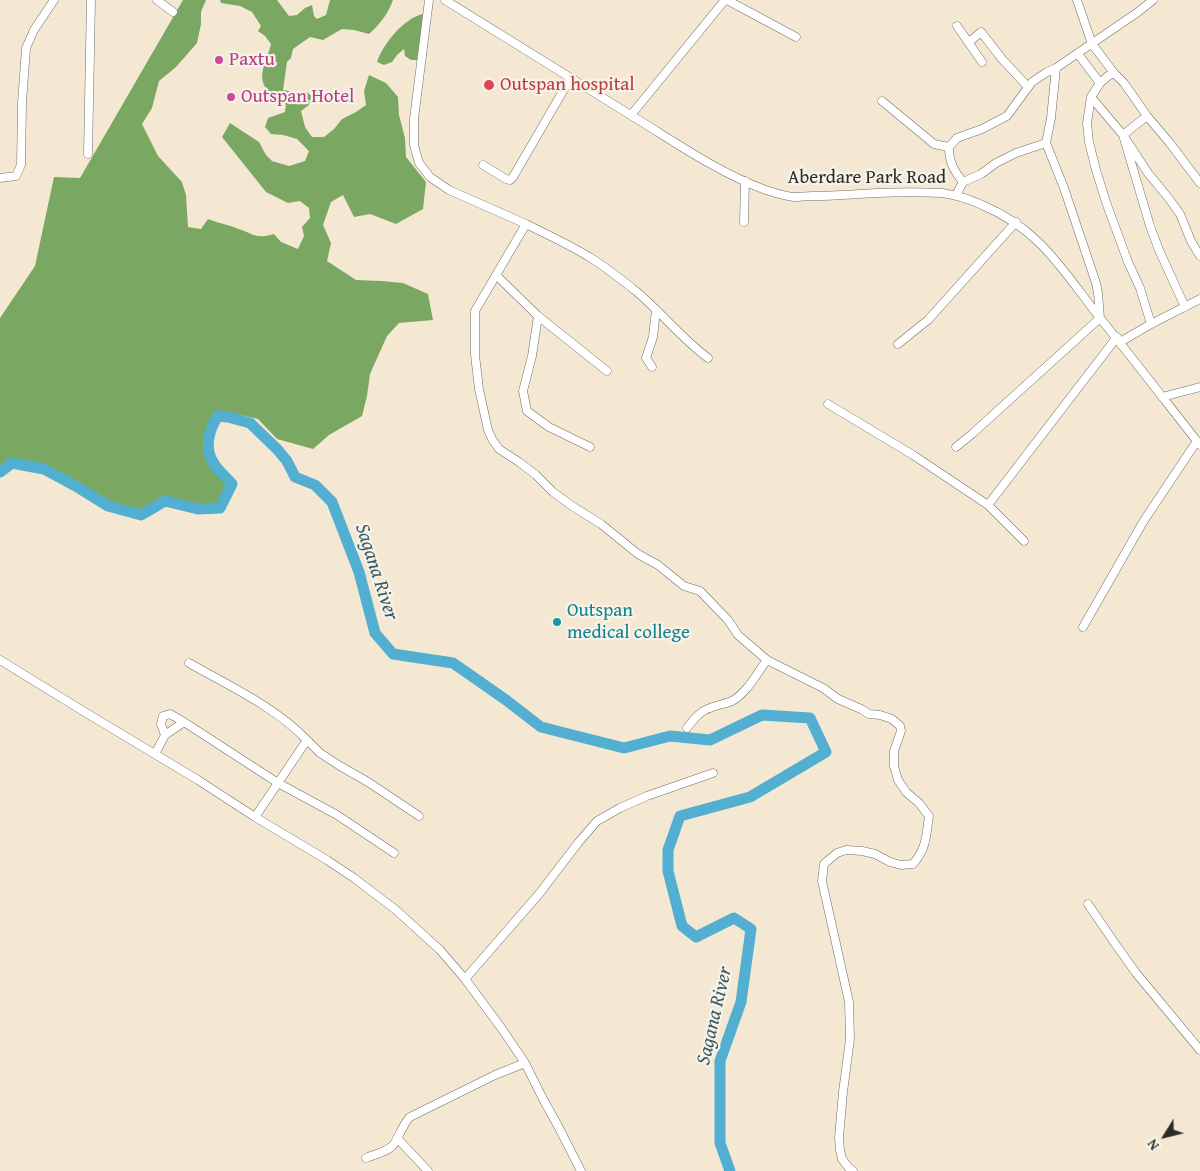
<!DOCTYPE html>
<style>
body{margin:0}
#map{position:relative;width:1200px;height:1171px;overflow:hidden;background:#f4e8d3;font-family:"Gentium Book Plus",serif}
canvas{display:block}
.north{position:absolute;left:1140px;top:1111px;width:50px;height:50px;-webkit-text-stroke:4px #f7f3e8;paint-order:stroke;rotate:234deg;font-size:14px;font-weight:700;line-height:20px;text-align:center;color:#2b2b2b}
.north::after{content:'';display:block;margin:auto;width:18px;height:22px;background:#2b2b2b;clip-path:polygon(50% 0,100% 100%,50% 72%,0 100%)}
</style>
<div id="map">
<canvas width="1200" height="1171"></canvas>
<div class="north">N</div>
</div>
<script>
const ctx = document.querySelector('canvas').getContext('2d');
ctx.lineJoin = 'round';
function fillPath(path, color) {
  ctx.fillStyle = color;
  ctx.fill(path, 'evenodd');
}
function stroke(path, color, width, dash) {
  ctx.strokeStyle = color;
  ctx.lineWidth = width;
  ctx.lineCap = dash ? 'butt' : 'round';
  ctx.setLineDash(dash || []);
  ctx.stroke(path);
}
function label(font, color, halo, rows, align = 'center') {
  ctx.font = font + ' "Gentium Book Plus",serif';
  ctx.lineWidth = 4.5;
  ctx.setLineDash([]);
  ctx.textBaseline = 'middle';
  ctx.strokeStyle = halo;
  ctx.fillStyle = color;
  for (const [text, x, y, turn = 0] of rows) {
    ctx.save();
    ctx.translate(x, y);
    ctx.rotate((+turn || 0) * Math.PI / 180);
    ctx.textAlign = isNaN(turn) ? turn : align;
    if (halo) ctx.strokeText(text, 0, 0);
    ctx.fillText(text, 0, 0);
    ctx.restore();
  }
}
const forest = new Path2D(`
 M183,0H206L201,12V24L197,43L176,67L159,81L152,108L142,124L158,156L182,182L186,195L188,227L201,229L208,219C218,223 229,225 239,229C255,235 257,239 274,234L281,242L298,249L304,236L302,227L310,218L309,208L300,201L288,203L266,192L222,137L230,123L259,142L266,155L272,161L289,166L305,161L309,151L297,139L283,135L271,134L265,127L268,118L285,112L286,105C280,98 276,98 270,93C254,78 267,62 271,44L265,36L258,31L261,26L252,12L240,6L221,3L220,0H277L289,16L297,15L305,8L312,5L314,16L317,19L326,15L330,0H393C388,14 380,24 369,34L354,30L342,29L323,40L310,37L293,49L291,58L287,62L283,90L294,92L305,91L312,96L309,105L301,111L305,127L312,137H324L334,129L342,119L356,112L366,105L364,91L369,75L386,83L398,97L399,115L405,138L406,157L426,182L423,209L396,224L370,214L354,217L343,195L331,202L323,225L331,243L327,261L356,280L381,281L403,283L428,294L433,320L399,323L387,336L370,374L367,396L362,416L329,435L313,449L277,439L258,419L232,413L218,416C209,429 204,448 213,462C217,470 226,477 232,484L220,508L198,509L165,501L141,515L108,506L79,488L44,469L12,463L0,472V318L35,266L54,177L80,178Z
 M423,14L417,60H411L405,56L404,49L397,55L392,62L384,65L377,62C383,44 404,18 423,14Z`);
const river = new Path2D(`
 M0,472L12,463L44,469L79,488L108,506L141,515L165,501L198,509L220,508L232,484C226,477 217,470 213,462C204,448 209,429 218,416L228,417L250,423L277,449L287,461L295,477L315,485L332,502L359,572L375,633L393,654L453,663L506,700L541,727L624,748L670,736L710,740L762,715L810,718L826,752L750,797L680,816L668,850V871L682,926L696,937L734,918L751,929L741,1002L720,1061V1143L730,1171`);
const minor = new Path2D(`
 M157,0L173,12
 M429,0L414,119V145L419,163L430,177L449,190L526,224L475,311V355L479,389L488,430L492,439L499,449L519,462L536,475L553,492L572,506L601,524L638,554L658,565L684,586L700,591L728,620L738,635L767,660L823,688L838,699L861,709L869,714L880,715L892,719L900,726L901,731L894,751V766L898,780L906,792L919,803L929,816C926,835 927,848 913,864L901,865L890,862L875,854L862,851L846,850L837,853L824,864L822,881L849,1002L850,1039L843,1092L839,1138L840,1150L842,1159L849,1168L853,1171
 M445,0C509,40 573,80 637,119C678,144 718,172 763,189C773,192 783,196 794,197C800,197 806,196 812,196C834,196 856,194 877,193C899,192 920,192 942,193C956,195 969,199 982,205C1040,229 1063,271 1100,318C1134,360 1167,403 1200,445
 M727,0L796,37
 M1077,0L1092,44L1114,73L1124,83L1147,116L1169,142L1200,183
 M957,26L982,62
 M969,42L981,32L1002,59L1028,87
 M1078,54L1100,83
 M1114,73L1108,76L1100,83L1091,97L1087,123L1089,142L1096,170L1107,205L1128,262L1140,288L1151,324
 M1091,97L1123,135L1148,173L1170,200L1180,214L1191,241L1200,256
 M882,101L934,144L949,147
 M631,115L725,0
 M1147,116L1123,135L1150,226L1159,250L1185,307
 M88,154L91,0
 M483,165L506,179L510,180L513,177L570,79
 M0,178L16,176L21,165L22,103L26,48L34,30L54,0
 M963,182C954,171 949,162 949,147L957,138L982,129L1007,116L1032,82L1047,72L1056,68
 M956,195L963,182L981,174L996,163L1016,153L1046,143L1051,118L1056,68L1138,12L1153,0
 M744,222L745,181
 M526,224C548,235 570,245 591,258C607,268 622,280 637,292C662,313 682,339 708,358
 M496,275L538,316L607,371
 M538,316L532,356L523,391L527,411L549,427L590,447
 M1120,342L1151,324L1200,299
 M898,344L928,320L1016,222
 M652,367L646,358L653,337L656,310
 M1162,397L1200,387
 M828,404L913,455L988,505L1024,541
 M956,447L972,434L1100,318L1098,293L1096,283L1064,188L1046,143
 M988,505L1117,337
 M1083,627L1143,522L1197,441
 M0,660L88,714L198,780L255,817L327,860L354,878L396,910L440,950L465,979L502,1029L525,1063L543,1099L558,1126L581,1171
 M189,663C229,686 274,706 307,740L255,817
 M687,728C693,720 700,711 710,708C717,705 725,704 732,701C747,693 757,673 767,660
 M165,735L161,724L163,716L170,714L184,722
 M307,740L320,753L340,766L368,782L419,816
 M155,754L165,735L184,722L278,783L337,815L394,853
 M1088,904L1116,945L1136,973L1200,1050
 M465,979L539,894L578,843L597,821L620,808L647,796L713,773
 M397,1138L428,1171
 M366,1158C375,1154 388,1152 394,1144C400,1135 403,1124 410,1117L495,1075L525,1063`);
const markers = [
 [219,60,5,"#d1479c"],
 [489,85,6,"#e0444e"],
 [231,97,5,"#d1479c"],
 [557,622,5,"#0f9aa8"]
];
const hotelNames = [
 ["Paxtu",229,60],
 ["Outspan Hotel",241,97]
];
const healthNames = [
 ["Outspan hospital",500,85]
];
const streetNames = [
 ["Aberdare Park Road",867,178]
];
const cultureNames = [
 ["Outspan",567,611],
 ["medical college",567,633]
];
const waterNames = [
 ["Sagana River",376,572,72],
 ["Sagana River",715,1016,-77]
];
fillPath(forest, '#7aa862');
stroke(river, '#53afd1', 11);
stroke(minor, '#716d66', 9);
stroke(minor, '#fff', 8);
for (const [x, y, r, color] of markers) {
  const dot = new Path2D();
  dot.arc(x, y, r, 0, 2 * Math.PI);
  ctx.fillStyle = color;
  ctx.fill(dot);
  stroke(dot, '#f7f3e8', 2);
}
label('19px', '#b23c85', '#f7f3e8', hotelNames, 'left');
label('19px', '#be3a42', '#f7f3e8', healthNames, 'left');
label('19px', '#2b2b2b', '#f7f3e8', streetNames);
label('19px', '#0d838f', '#f7f3e8', cultureNames, 'left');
label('italic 20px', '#395965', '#f7f3e8', waterNames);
</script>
